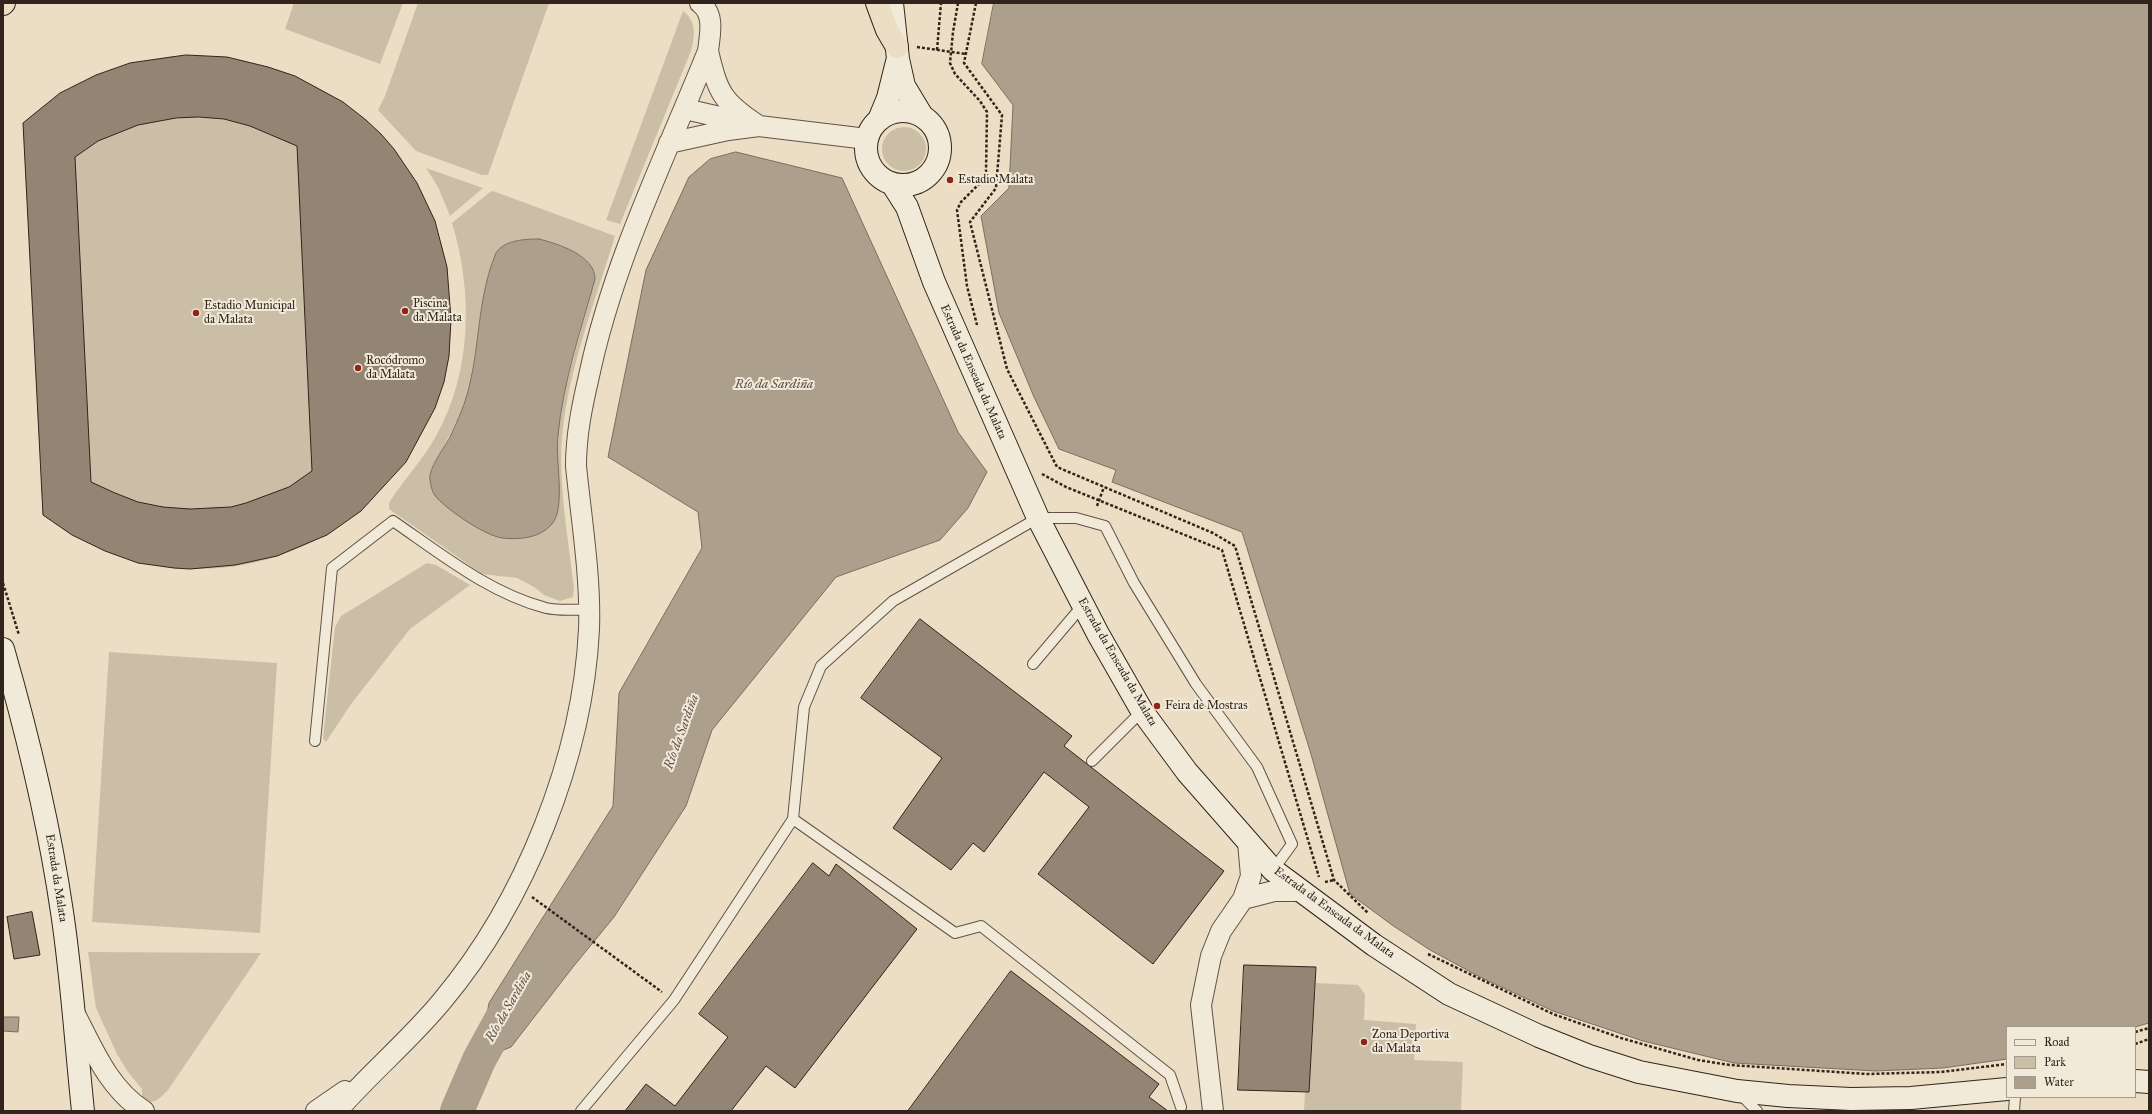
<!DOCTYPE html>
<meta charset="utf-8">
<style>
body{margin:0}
#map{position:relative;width:2152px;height:1114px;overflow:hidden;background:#ebdec4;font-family:"IM FELL Great Primer",serif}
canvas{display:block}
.frame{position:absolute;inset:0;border:4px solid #31241c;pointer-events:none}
.legend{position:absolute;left:2006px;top:1026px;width:130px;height:72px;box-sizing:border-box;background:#f2ead9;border:1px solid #a59b8d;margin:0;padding:5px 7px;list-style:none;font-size:12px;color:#31241c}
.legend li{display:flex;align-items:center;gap:8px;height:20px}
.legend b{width:20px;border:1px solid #a59b8d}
</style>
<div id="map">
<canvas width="2152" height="1114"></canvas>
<div class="frame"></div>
<ul class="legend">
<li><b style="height:5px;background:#f2ead9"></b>Road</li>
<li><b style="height:11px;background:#cbbea7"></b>Park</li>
<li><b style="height:11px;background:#ac9f8b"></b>Water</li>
</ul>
</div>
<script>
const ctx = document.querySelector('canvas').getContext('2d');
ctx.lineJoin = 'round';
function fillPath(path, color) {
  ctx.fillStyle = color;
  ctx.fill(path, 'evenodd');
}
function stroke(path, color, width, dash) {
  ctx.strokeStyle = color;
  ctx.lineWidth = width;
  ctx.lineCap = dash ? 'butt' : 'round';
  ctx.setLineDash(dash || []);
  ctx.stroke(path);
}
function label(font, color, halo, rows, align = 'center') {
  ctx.font = font + ' "IM FELL Great Primer",serif';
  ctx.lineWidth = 4;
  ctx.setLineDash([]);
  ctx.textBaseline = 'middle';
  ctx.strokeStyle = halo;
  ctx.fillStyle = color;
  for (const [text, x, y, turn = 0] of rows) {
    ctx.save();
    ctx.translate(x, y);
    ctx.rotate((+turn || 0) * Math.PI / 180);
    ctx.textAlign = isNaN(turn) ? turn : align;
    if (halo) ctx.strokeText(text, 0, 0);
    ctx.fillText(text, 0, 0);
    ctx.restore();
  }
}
const green = new Path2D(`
 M294,3H403L380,64L285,29Z
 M418,3H549L488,175H482L416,151L378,110L385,96Z
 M683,11C697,22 695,35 691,51L620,224L606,220Z
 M186,55C246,57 292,71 343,102L369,503C275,587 143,590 43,515L23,123C69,80 124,60 186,55Z
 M882 149a22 22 0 1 1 44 0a22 22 0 1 1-44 0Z
 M426,168L483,188L450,216L438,187Z
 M493,191L615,236C595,302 568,369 562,438C558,485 569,542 574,589L573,597L560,601L544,595L534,587L517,578L482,574L389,509V503C403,480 423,460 436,436C472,372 473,292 452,223L490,192ZM539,239C552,242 582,252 590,264C592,268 593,274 595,279L565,390L557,435L555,519C542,537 522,539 501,538L430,473C442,447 458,424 467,396C477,361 480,272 501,248C510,239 528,240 539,239Z
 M427,563L436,565L470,585L410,629L351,704L326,742L323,738L335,627L341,616Z
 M109,652L277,663L260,933L92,922Z
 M88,952L261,953L168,1090C160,1098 153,1107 142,1098V1089L128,1072L117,1054L96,1008Z
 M1316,983L1358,985L1365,994L1364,1020L1416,1024L1414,1060L1463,1062L1461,1111H1304L1305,1092H1309Z`);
const water = new Path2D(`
 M994,3H2149V1023L2135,1027H2007V1059L1943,1068L1876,1071L1734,1063L1643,1041L1553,1011L1480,977L1430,950L1392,925L1350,894L1311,754L1242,532L1112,482L1116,470L1059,449L1034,397L999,313L981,216L1009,188L1013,105L982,64Z
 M736,152L842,178L958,432L987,472L968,508L940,540L836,577L712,730L686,806L614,917L573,967L511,1047L479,1060L489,1003L613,806L619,693L702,548L698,512L608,457L646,270L689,177L710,159Z
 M539,239C558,244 595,255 595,279C581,330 563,382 558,435C555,458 565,503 554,521C543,538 520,540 502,538C484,535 449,511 437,498C432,493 431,486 430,480C428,469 444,448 450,437C456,424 463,409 467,395C480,349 477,298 496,253C504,240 525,239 539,239Z
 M3,1017H19L18,1032L3,1031Z`);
const river = new Path2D(`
 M457,1111L479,1060L502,1018`);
const building = new Path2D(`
 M186,55L227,57L268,67L295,76L343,102L366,120L381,134L394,149L417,183L435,221L447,267L451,319L449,356L444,382L435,408L406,462L361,511L327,535L277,556L235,565L190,569L174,568L138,563L105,551L72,535L43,515L23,123L60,93L96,75L130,63ZM199,117L224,119L250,126L297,146L312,471L289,487L246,503L231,507L190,509L163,507L138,502L115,493L91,482L75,157L98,141L138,125L176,118Z
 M920,619L1072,736L1064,746L1224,871L1153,964L1038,874L1089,807L1044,772L984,852L973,843L951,870L893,828L942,758L861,698Z
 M813,863L829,876L836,864L917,929L795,1088L766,1066L731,1111H625L646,1084L675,1106L728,1037L699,1014Z
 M32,912L40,955L14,959L7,917Z
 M1244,965L1316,967L1309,1092L1238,1090Z
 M1011,971L1159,1084L1149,1097L1168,1111H908Z`);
const path = new Path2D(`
 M958,3L953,32L950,63L955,74L980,101L987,112L986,172L979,184L961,202L957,210L967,286L977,325
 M976,3L964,63L1002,115L996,188L970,222L1007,369L1057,467L1213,533L1235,546L1334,880L1368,913
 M917,47L966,54
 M937,50L941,3
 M1042,474L1066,487L1222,550L1319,877
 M1097,506L1104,487
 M3,583L19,635
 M1325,882L1334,880
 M532,897L662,992
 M1428,954L1553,1014L1621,1038L1698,1060L1730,1065L1867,1074L1941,1072L2007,1064
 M2135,1032L2149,1028
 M2135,1044L2149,1039`);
const lane = new Path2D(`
 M1033,664L1083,605
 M315,741L332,568L393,521C441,554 489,593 546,608C559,611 575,610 589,609
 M1092,761L1142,711
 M793,819L955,933L981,926L1170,1075L1181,1107
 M1740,1094L1757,1111
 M581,1111L674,1000L793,819L804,707L821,666L893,601L1038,518H1076L1105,526L1134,583L1196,684L1257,767L1292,844L1273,870
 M2014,1111L2015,1097`);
const street = new Path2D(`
 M685,109L759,126L867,139
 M669,143L728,130L759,126C722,102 718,93 708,51
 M1243,899L1274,891H1300
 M75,1014C93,1049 109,1089 144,1111
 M316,1111L345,1091
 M337,1111C370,1073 410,1040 442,1001C525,902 583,757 589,629C591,577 581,517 576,466C576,435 582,406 589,376C613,262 665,158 708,51C710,34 715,14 700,3
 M1213,1111L1201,1005L1211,956L1221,931L1243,899L1251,876L1248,842`);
const secondary = new Path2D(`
 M892,3L898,59L904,86L922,116
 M866 148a37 37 0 1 1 74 0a37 37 0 1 1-74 0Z
 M879,120L888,98L897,62
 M893,185L907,207L934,282L1038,518L1098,634L1142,711L1187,772L1273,870L1374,945L1449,994L1539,1036L1589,1056L1639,1072L1737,1091L1788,1096L1851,1099L1911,1098L2007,1089
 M3,649C28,736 49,823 62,912C72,978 76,1045 83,1111
 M2135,1081L2149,1082`);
const highway = new Path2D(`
 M877,3L887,30L897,47
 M3,4L4,3`);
const markers = [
 [950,180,4,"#8f2418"],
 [405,311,4,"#8f2418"],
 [196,313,4,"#8f2418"],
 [358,368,4,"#8f2418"],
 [1157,706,4,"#8f2418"],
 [1364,1042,4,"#8f2418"]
];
const poiNames = [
 ["Estadio Malata",958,180],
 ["Piscina",413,304],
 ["da Malata",413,318],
 ["Estadio Municipal",204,306],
 ["da Malata",204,320],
 ["Rocódromo",366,361],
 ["da Malata",366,375],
 ["Feira de Mostras",1165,706],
 ["Zona Deportiva",1372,1035],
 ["da Malata",1372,1049]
];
const streetNames = [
 ["Estrada da Enseada da Malata",973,372,66],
 ["Estrada da Enseada da Malata",1117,662,60],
 ["Estrada da Malata",56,878,81],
 ["Estrada da Enseada da Malata",1334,913,36]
];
const waterNames = [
 ["Río da Sardiña",774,385],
 ["Río da Sardiña",682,732,-70],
 ["Río da Sardiña",509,1007,-60]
];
fillPath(green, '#cbbea7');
fillPath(water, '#ac9f8b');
stroke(water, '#7b6e5f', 1);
stroke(river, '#ac9f8b', 34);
fillPath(building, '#928573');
stroke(building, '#31241c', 1);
stroke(lane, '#605246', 12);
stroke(street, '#605246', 22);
stroke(secondary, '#31241c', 24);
stroke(highway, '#31241c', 24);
stroke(path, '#31241c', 2.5, [3, 2]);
stroke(lane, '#f2ead9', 10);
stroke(street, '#f2ead9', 20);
stroke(secondary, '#f2ead9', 22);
stroke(highway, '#ebdec4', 22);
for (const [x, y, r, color] of markers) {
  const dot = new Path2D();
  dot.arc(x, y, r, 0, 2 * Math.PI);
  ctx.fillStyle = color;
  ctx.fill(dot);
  stroke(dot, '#f2ead9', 1.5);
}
label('12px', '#31241c', '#f2ead9', poiNames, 'left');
label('12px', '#31241c', '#f2ead9', streetNames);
label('italic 13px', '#5c4f43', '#f2ead9', waterNames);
</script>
